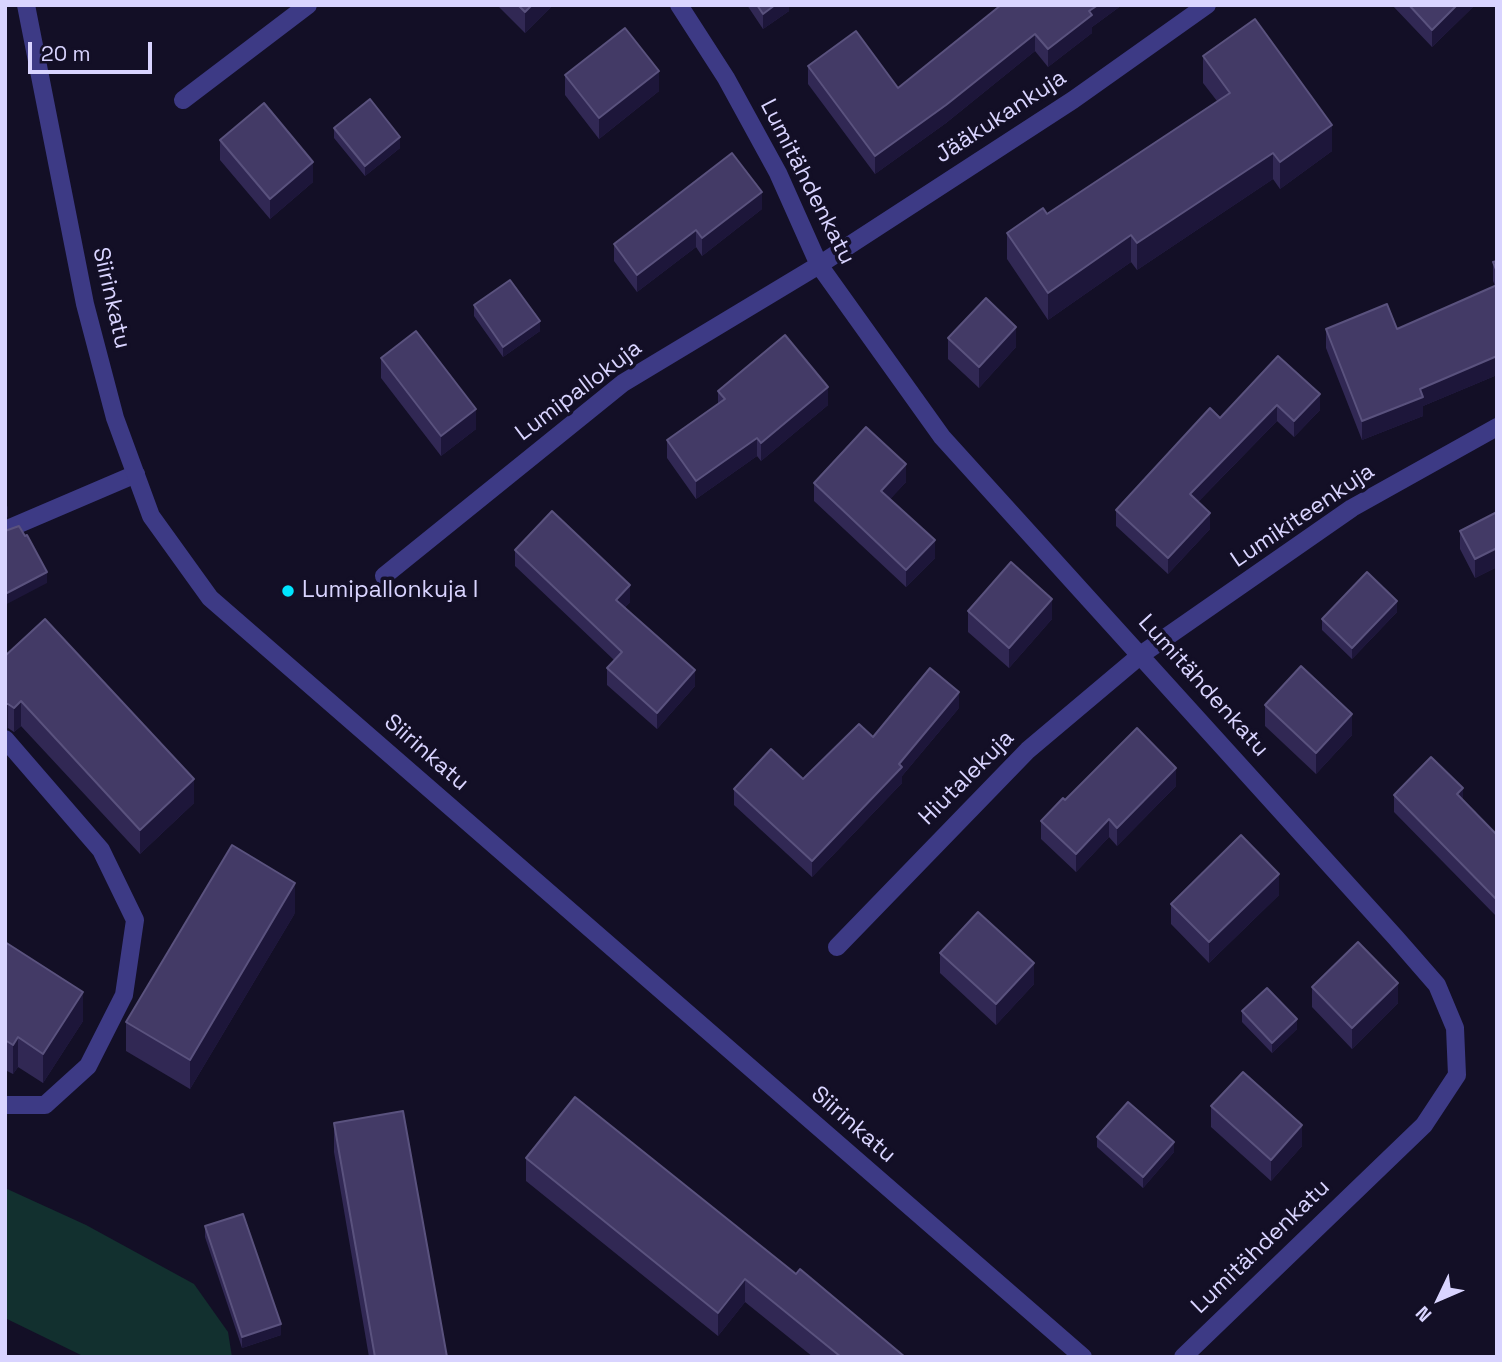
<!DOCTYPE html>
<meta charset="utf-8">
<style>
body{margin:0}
#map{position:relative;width:1502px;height:1362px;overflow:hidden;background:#130f26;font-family:"Space Grotesk",sans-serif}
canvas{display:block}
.frame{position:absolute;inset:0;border:7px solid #d9d4ff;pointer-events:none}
.north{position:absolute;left:1404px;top:1264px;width:70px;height:70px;-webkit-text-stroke:5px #130f26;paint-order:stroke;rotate:226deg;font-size:19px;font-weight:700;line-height:28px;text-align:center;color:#d9d4ff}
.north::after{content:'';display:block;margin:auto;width:24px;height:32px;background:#d9d4ff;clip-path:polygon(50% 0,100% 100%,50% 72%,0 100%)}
.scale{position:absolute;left:28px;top:42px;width:124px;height:32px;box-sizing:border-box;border:4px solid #d9d4ff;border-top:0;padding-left:9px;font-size:21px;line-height:24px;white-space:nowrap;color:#d9d4ff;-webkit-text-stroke:5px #130f26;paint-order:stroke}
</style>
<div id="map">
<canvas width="1502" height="1362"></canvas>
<div class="frame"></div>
<div class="north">N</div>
<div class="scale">20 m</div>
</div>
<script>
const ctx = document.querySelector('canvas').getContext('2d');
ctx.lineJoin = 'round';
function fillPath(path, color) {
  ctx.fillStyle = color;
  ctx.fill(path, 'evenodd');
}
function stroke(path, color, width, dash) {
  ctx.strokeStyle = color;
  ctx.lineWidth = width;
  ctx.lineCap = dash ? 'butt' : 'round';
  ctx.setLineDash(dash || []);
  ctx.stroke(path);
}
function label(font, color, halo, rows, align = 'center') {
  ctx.font = font + ' "Space Grotesk",sans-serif';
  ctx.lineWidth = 7;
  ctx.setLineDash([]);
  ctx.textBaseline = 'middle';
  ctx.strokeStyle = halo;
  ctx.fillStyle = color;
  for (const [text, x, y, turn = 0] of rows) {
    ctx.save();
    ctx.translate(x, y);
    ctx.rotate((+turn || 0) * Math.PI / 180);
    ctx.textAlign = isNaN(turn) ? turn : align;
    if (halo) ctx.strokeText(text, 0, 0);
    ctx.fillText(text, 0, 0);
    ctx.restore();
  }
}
const green = new Path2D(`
 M5,1188L86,1225L194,1284L228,1332L232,1357H85L5,1318Z`);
const service = new Path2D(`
 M5,530L136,474
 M5,739L101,850L135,920L124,995L88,1066L45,1105H5`);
const minor = new Path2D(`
 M26,5L85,304L115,418L151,516L210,598L1083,1357
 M679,5L726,78L778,173L819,265L942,437L1396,938L1437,985L1455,1028L1457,1075L1424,1125L1183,1357
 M183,100L308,5
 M384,576L623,383L819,265L1073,100L1207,5
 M837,947L1028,750L1142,654L1352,508L1497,427`);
const wall = new Path2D(`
 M497,5H553L525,33Z
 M747,5H789V11L763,29Z
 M999,5H1122L1092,27V33L1048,67L1035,51L946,123L875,174L808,84V66L898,88L1000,6Z
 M1392,5H1475L1432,47Z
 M1203,56L1332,151L1280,189L1273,179L1137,270L1131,262L1048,320L1007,259V233L1047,214L1217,101L1203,83Z
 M565,75L659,91L599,139L565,95Z
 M334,128L400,148L365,176L334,138Z
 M220,140L313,182L270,219L220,160Z
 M762,209L702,256L696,247L637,292L614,261V244Z
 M1497,261V375L1423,406V416L1362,440L1326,348V329H1397L1495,286L1493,281V262Z
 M474,305L540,331L503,357L474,316Z
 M948,338L1016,347L979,388L948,359Z
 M1278,356L1320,410L1294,437L1277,421L1198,502L1210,529L1168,574L1116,526V510L1220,418Z
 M381,358L476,429L441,456L381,378Z
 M718,391L828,405L761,461L757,456L696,499L667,458V440L718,404Z
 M906,482L890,499L935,558L906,587L814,501V483Z
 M1497,512V567L1475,578L1460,549V531Z
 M515,550L630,602L625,607L695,686L657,729L607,685V668L614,660L515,566Z
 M968,611L1052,619L1009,668L968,632Z
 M1397,612L1352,659L1322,630V619Z
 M5,656L194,803L140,854L21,726L14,732L8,728L5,729Z
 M1265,705L1352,735L1316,774L1265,726Z
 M959,708L902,776V783L812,877L734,805V789L803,779L873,737Z
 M1176,786L1117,846L1109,837L1076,872L1041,839V821L1065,800Z
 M1394,795L1463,800L1497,835V917L1394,812Z
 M1279,895L1209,963L1171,924V904Z
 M295,913L190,1089L126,1051V1022Z
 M5,942L83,1021L43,1083L18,1067L13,1074L5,1070Z
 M940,953L1034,984L996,1025L940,973Z
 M1312,987L1398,1003L1352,1049L1312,1007Z
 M1242,1011L1297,1029L1272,1053L1242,1022Z
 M1211,1106L1302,1146L1271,1181L1211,1127Z
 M334,1123L447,1357H369L334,1152Z
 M1097,1137L1174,1152L1143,1188L1097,1147Z
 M526,1158L796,1274L905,1357H813L745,1302L718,1336L526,1181Z
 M205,1226L281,1335L242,1348L205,1237Z`);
const shadedWall = new Path2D(`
 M532,5H553L525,33V12Z
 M775,5H789V11L763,29V14Z
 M1098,5H1122L1092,27V33L1048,67V49L1089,11Z
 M1457,5H1475L1432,47V30Z
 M1035,34V51L946,123L875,174V156Z
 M659,71V91L599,139V118Z
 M1332,125V151L1280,189V162Z
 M400,137V148L365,176V166Z
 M1273,153V179L1137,270V243Z
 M313,162V182L270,219V199Z
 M762,192V209L702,256V238Z
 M696,230V247L637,292V275Z
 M1131,235V262L1048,320V293Z
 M540,321V331L503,357V347Z
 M1016,327V347L979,388V367Z
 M1497,356V375L1423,406V416L1362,440V421L1420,389Z
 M828,387V405L761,461V443Z
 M1320,394V410L1294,437V421Z
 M1277,405V421L1190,510V494Z
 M476,409V429L441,456V436Z
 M757,438V456L696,499V481Z
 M906,464V482L881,509V491Z
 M8,506V517L5,518V508Z
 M1210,513V529L1168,574V558Z
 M935,540V558L906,587V570Z
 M1497,548V567L1475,578V559Z
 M47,572V583L5,605V594Z
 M630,585V602L616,616V600Z
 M1052,599V619L1009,668V648Z
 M1397,601V612L1352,659V648Z
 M695,670V686L657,729V713Z
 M959,692V708L902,776V783L812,877V861L899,764Z
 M21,701V726L14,732V708Z
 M5,704H8V728L5,729Z
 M1352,714V735L1316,774V753Z
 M1176,768V786L1117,846V828Z
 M194,779V803L140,854V830Z
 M1463,788V805L1457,794Z
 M1109,819V837L1076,872V854Z
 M1279,874V895L1209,963V942Z
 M295,883V913L190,1089V1060Z
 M1034,963V984L996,1025V1004Z
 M1398,983V1003L1352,1049V1028Z
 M83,992V1021L43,1083V1054Z
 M1297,1019V1029L1272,1053V1043Z
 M18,1037V1067L13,1074V1045Z
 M1302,1125V1146L1271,1181V1160Z
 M1174,1142V1152L1143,1188V1177Z
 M745,1279V1302L718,1336V1313Z
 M281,1324V1335L242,1348V1337Z`);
const building = new Path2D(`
 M518,5H532L525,12Z
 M757,5H775L763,14Z
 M1001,5H1098L1089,11L1092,15L1048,49L1035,34L946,105L875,156L808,66L856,31L898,88Z
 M1409,5H1457L1432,30Z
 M1255,19L1332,125L1280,162L1273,153L1137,243L1131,235L1048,293L1007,233L1043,208L1047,214L1230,93L1203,56Z
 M625,28L659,71L599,118L565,75Z
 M370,99L400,137L365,166L334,128Z
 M264,103L313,162L270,199L220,140Z
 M732,153L762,192L702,238L696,230L637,275L614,244Z
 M1497,261V272L1493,262Z
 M510,280L540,321L503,347L474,305Z
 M1497,285V356L1420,389L1423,397L1362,421L1326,329L1387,304L1397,329Z
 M986,298L1016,327L979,367L948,338Z
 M416,331L476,409L441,436L381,358Z
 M785,335L828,387L761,443L757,438L696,481L667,440L725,399L718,391Z
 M1278,356L1320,394L1294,421L1277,405L1190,494L1210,513L1168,558L1116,510L1210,408L1220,418Z
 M866,427L906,464L881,491L935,540L906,570L814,483Z
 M552,511L630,585L616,600L695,670L657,713L607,668L622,652L515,550Z
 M1497,512V548L1475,559L1460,531Z
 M19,526L25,536L27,535L47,572L5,594V531Z
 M1011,562L1052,599L1009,648L968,611Z
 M1367,572L1397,601L1352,648L1322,619Z
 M45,619L194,779L140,830L21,701L14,708L8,704H5V656Z
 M1301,666L1352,714L1316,753L1265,705Z
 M930,668L959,692L899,764L902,767L812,861L734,789L771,749L803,779L859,724L873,737Z
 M1137,728L1176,768L1117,828L1109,819L1076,854L1041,821L1063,798L1065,800Z
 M1431,757L1463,788L1457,794L1497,835V900L1394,795Z
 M1241,835L1279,874L1209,942L1171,904Z
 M232,845L295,883L190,1060L126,1022Z
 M978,912L1034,963L996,1004L940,953Z
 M5,942L83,992L43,1054L18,1037L13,1045L5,1040Z
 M1358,942L1398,983L1352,1028L1312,987Z
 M1267,988L1297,1019L1272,1043L1242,1011Z
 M1243,1072L1302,1125L1271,1160L1211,1106Z
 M575,1097L796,1274L800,1269L905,1357H841L745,1279L718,1313L526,1158Z
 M1128,1102L1174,1142L1143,1177L1097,1137Z
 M403,1111L447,1357H375L334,1123Z
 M243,1214L281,1324L242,1337L205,1226Z`);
const markers = [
 [288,591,7,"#00e5ff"]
];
const streetNames = [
 ["Jääkukankuja",1001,117,-33],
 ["Lumitähdenkatu",807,182,63],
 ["Siirinkatu",111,298,77],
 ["Lumipallokuja",579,391,-37],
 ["Lumikiteenkuja",1303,516,-34],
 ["Lumitähdenkatu",1203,686,48],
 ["Siirinkatu",426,753,41],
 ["Hiutalekuja",967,778,-45],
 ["Siirinkatu",853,1125,41],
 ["Lumitähdenkatu",1261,1247,-44]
];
const poiNames = [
 ["Lumipallonkuja I",302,591]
];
fillPath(green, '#12302f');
stroke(service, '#3d3a85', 18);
stroke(minor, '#3d3a85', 18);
fillPath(wall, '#312854');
fillPath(shadedWall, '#1d163a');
fillPath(building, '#433a66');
stroke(building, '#5a527e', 2);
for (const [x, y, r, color] of markers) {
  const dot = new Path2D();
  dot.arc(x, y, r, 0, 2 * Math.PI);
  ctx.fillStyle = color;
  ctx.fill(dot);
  stroke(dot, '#130f26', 2.5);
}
label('23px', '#d9d4ff', '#130f26', streetNames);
label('23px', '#d9d4ff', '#130f26', poiNames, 'left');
</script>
